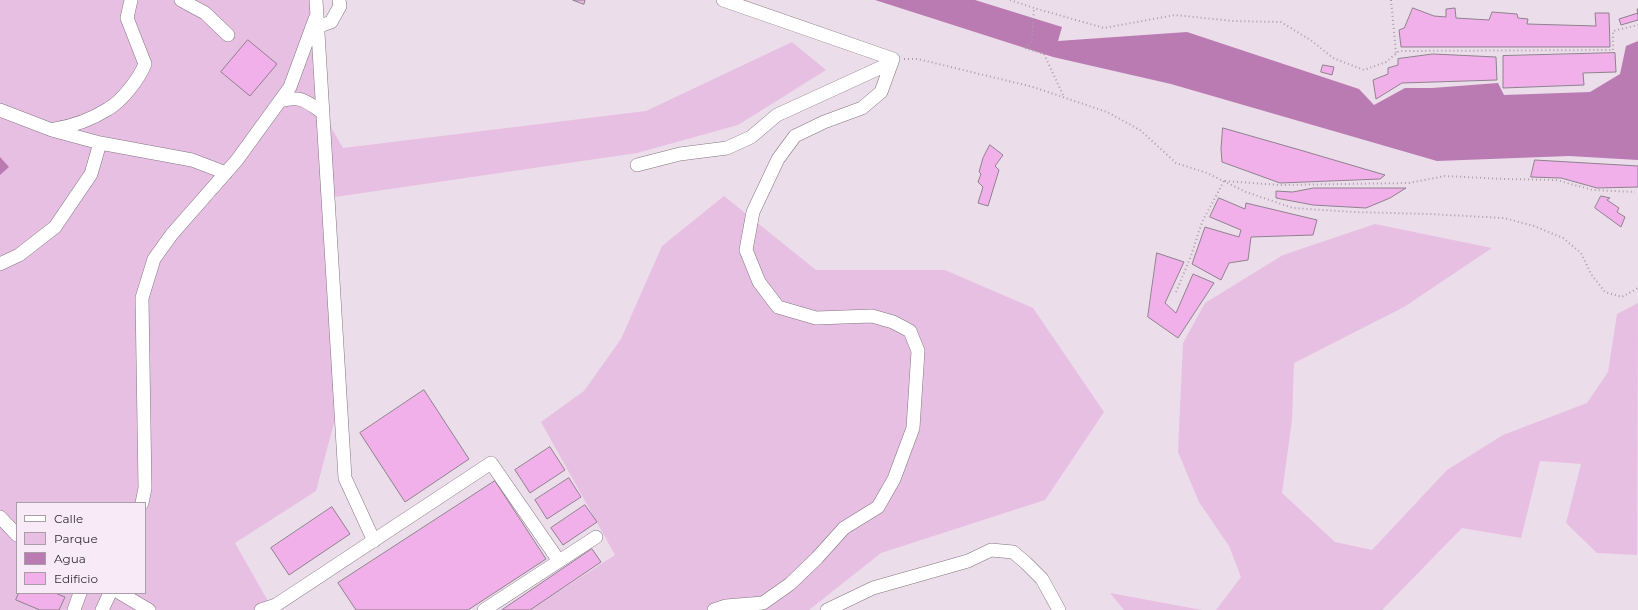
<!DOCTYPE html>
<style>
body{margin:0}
#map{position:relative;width:1638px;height:610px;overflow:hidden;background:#ecddea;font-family:Montserrat,sans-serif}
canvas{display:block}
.legend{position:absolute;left:16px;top:502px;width:130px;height:92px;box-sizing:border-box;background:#f9eaf7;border:1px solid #a99ea8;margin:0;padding:5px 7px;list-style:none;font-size:12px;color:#322d32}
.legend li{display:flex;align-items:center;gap:8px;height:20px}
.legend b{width:20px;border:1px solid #a99ea8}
</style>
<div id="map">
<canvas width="1638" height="610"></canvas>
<ul class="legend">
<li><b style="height:5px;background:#fff"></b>Calle</li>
<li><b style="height:11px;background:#e7bfe2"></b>Parque</li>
<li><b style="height:11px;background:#b97bb2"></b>Agua</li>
<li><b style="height:11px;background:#f1b0ea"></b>Edificio</li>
</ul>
</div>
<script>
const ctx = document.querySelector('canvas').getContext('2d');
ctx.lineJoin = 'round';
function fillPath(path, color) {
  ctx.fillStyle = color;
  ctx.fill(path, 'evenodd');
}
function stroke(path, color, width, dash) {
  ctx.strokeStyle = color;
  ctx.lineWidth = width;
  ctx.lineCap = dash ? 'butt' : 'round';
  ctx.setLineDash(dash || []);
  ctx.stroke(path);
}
const green = new Path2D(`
 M0,0H316L323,113L343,148L646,111L792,42L826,70L738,125L637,153L335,197L340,400L316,491L235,543L273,610H0ZM17,503H145V593H17Z
 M724,196L816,270H945L1033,308L1104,412L1045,500L881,553L809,610H530L615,555L541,422L584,391L621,339L662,246Z
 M1375,224L1492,248L1404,307L1294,363L1292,420L1282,493L1335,542L1372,550L1447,470L1503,435L1587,403L1608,372L1617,314L1638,303L1637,555L1597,553L1566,523L1581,464L1540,461L1521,538L1462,528L1382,610H1216L1241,577L1229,546L1199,502L1178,452L1183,343L1205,303L1283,255Z
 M1110,593L1202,610H1124Z`);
const water = new Path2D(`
 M875,0H975L1062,27L1058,41L1187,32L1359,89L1374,105L1405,88H1432L1498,83L1504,95L1590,92L1620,74L1626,46L1638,41V160L1569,156L1437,161L1171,84L1053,57Z
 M0,157L9,167L0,175Z`);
const building = new Path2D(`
 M573,0H585L584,4Z
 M1413,8L1434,16L1446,17V9L1455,8L1456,18L1489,20L1492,12L1517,14L1518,18L1528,19L1527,24L1596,26L1595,13H1609L1610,47H1401L1399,30L1404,28Z
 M1638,9V20L1621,25L1619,19L1638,13L1637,10Z
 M248,40L277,64L250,96L221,72Z
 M1615,53L1616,72L1583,73L1584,85L1503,88V56Z
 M1433,54L1496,57L1497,80L1402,83L1376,99L1373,80L1388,74V68L1398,65V59Z
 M1323,65L1334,67L1332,75L1321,72Z
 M1223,128L1300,150L1385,175L1380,179L1280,183L1222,162L1221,149Z
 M990,145L1003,155L995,166L999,170L988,206L978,203L983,187L978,182L981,174L979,172L983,158Z
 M1535,160L1638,166V187L1597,188L1561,178L1531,177Z
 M1314,188H1406L1390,198L1366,208L1313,205L1276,198V191L1292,192Z
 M1601,196L1610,198L1607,200L1619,208L1617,212L1625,217L1621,227L1595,208Z
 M1219,198L1245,209L1246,203L1317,220L1313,235L1251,237L1248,260L1229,263L1221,280L1192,264L1205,227L1239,237L1241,230L1210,217Z
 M1157,253L1184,262L1165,303L1176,313L1193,274L1214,283L1178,338L1148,317Z
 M424,390L469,459L405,502L360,433Z
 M550,447L565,470L530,493L515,470Z
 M569,478L581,497L547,519L535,500Z
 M495,481L546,559L468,610H356L338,583Z
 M585,505L597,522L563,545L551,528Z
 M332,507L350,534L289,575L271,548Z
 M592,549L601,562L530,610H502Z
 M19,593H55L65,597L59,610H40L16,600Z`);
const path = new Path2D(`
 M1010,0L1034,8L1104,28L1175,15L1233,21L1281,22L1312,41L1333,58L1364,70L1386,62L1399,51L1613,50V31L1638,25
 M1391,0L1396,53
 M1025,48L1044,54L1064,97
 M1025,48L1032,42L1034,8
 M904,59H918L1033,87L1107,112L1140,130L1176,163L1207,173L1246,192L1293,208L1354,212L1429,214L1504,218L1534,226L1563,238L1581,253L1591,274L1605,292L1622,297L1638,288
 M1225,181L1279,185L1409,183L1445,176L1504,179L1556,180L1593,190L1635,192
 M1176,292L1191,256L1202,222L1224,181`);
const minor = new Path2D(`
 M181,0L205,13L228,35
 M316,0L345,478L374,541
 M723,0L893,59
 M317,27L331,22L340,6L339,0
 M280,101C301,95 306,101 323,113
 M0,110L52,130L100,143L192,160L226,173
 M55,129C73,126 92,119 108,109C122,101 139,79 145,64L127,18L131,0
 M637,165L680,154L727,148L751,137L777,115L882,67L893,59
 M0,264L19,255L55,227L91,174L100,143
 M142,503L145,488L142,298L154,259L172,234L237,160L290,87L315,19
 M0,517L17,535
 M120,593L149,610
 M74,610L80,593
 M102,610L110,593
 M261,610L276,605L491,463L559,561
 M484,610L596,537
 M714,610L726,606L763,603L790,584L817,558L844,528L878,507L894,479L913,428L918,351L910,331L893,322L872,316L816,318L778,307L759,282L746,250L753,212L778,159L795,136L824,122L862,108L881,92L893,59
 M827,610L873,588L968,561L991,550L1013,552L1026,563L1042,579L1059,610`);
fillPath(green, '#e7bfe2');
fillPath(water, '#b97bb2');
fillPath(building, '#f1b0ea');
stroke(building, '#8e818d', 1);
stroke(minor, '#827480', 14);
stroke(path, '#a99ea8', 2, [1, 3]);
stroke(minor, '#fff', 13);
</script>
